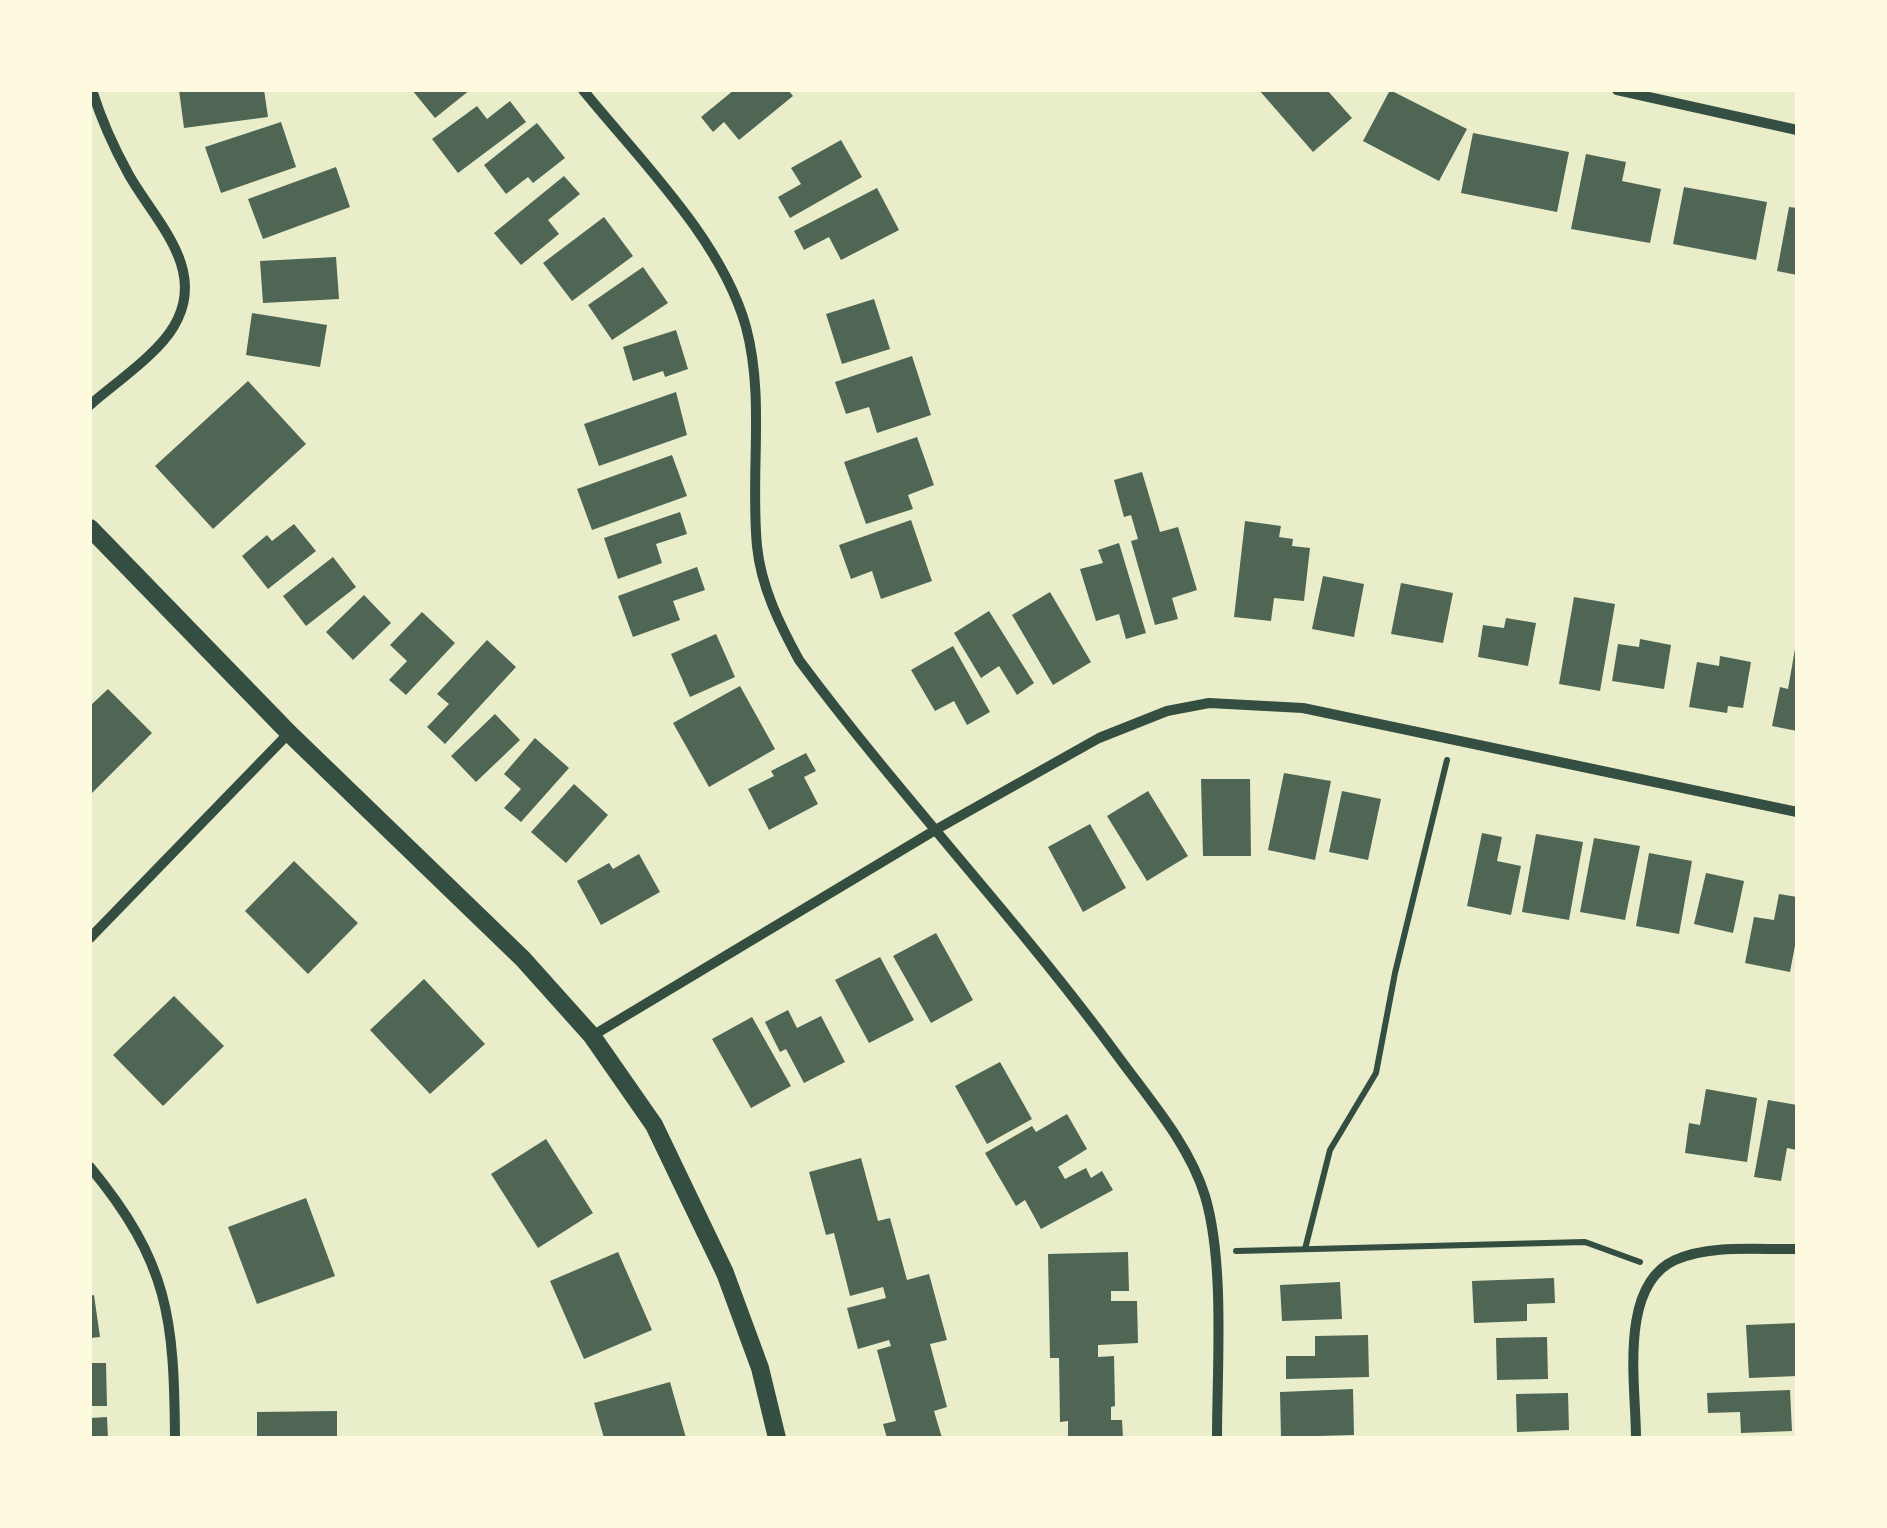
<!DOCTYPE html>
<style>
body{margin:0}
#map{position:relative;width:1887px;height:1528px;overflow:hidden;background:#e9edc9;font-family:"Nunito Sans",sans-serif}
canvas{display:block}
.frame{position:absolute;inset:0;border:92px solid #fefae0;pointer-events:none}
</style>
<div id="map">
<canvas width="1887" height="1528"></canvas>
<div class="frame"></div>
</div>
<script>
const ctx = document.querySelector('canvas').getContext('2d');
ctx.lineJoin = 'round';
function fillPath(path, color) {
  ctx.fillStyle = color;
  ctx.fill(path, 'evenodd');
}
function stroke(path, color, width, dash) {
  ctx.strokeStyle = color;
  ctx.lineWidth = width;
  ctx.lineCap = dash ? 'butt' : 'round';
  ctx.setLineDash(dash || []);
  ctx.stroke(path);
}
const building = new Path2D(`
 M179,90H264L268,117L184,128Z
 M412,90H470L435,118Z
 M734,90H788L793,96L739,140L724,122L713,132L701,117Z
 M1259,90H1327L1352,118L1313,152Z
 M1390,90L1467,129L1439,181L1363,141Z
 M510,101L526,122L458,173L432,139L477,106L487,119Z
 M281,122L296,167L221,193L205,147Z
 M537,123L565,158L533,183L528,177L506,194L484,165Z
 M1473,133L1569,152L1557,212L1461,193Z
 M841,140L862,177L790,218L778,197L801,184L791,168Z
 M1586,154L1626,162L1622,181L1661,189L1650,243L1571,229Z
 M336,167L350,207L263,239L248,199Z
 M564,176L580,194L548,220L559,234L521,265L494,233Z
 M1684,187L1767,202L1756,260L1673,244Z
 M877,188L899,230L841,260L829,237L804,250L794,231Z
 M1789,207L1797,208V275L1777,271Z
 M604,217L633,256L572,301L543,263Z
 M336,257L339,299L263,303L260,261Z
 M643,267L668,303L612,340L588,305Z
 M874,299L890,349L842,364L826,314Z
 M252,313L327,325L320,367L246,355Z
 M676,330L688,369L665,377L663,371L633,381L623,347Z
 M912,356L931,415L877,433L869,407L846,414L835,382Z
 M248,381L306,444L213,529L155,466Z
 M676,392L687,435L599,466L584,424Z
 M917,437L934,485L908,495L913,509L866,524L844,462Z
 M672,455L687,496L592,530L577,489Z
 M1142,472L1160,532L1178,527L1197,590L1172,598L1178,619L1155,625L1131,541L1138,539L1131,515L1124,517L1114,480Z
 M680,512L687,534L656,544L662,563L618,579L604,538Z
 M911,520L932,581L881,599L872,571L851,579L839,545Z
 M1245,521L1281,526L1279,537L1293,539L1292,546L1310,548L1304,601L1274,598L1271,621L1234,617Z
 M294,524L316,551L268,589L242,556L267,535L272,541Z
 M1119,543L1146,633L1126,639L1119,614L1096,621L1080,569L1103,563L1098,550Z
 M333,557L356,587L306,626L283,596Z
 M697,567L705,590L673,601L680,620L633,637L618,596Z
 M1323,576L1364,584L1354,637L1312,629Z
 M1401,583L1453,593L1443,643L1391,634Z
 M1050,592L1091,662L1053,685L1012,615Z
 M364,595L391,623L353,660L326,632Z
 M1574,597L1615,604L1600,691L1559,684Z
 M989,611L1034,683L1017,695L999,666L981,678L954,633Z
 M422,612L455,643L406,695L389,680L407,661L390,645Z
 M1506,618L1536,623L1528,666L1478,657L1483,625L1504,628Z
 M716,634L735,677L690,697L671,654Z
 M1640,639L1671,645L1664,689L1612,681L1618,644L1639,647Z
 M487,640L516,667L445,744L427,727L449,704L437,694Z
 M953,646L990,712L967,725L954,701L935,711L911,670Z
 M1795,649H1797V731L1772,726L1780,687L1788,689Z
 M1720,656L1751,662L1743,708L1728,706L1727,713L1689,707L1697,662L1719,666Z
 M740,686L775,749L709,787L673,723Z
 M108,689L152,733L90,795V706Z
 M495,714L520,740L476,782L451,756Z
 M535,738L569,768L521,822L504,808L521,789L504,774Z
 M806,753L816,771L804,777L818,804L769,830L748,789L774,776L771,771Z
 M1284,773L1331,781L1315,860L1268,850Z
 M1201,779H1250L1251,856H1203Z
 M574,784L608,815L566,863L531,832Z
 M1148,791L1188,856L1147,881L1107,816Z
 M1342,791L1381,799L1368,860L1329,852Z
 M1090,824L1126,888L1083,912L1048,847Z
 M1482,833L1502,837L1497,861L1521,866L1511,915L1467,906Z
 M1536,834L1583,842L1569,920L1522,912Z
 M1594,838L1640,846L1625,920L1580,912Z
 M1649,853L1692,861L1679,934L1636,926Z
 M639,854L660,892L601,925L577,881L609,863L613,869Z
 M294,861L358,923L308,974L245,911Z
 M1706,873L1744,881L1733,933L1694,924Z
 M1779,894L1797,897V935L1790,972L1745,963L1754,917L1774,920Z
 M936,933L973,1000L931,1023L893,956Z
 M880,957L914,1020L869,1043L835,980Z
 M424,979L485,1044L430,1094L370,1030Z
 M174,996L224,1046L163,1106L113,1055Z
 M788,1010L797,1028L821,1016L845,1062L804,1083L786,1049L780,1052L765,1022Z
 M752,1017L791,1086L751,1108L712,1039Z
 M1000,1062L1032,1119L987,1144L955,1086Z
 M1706,1089L1757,1098L1747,1162L1685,1153L1689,1123L1700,1125Z
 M1768,1100L1797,1105V1150L1787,1148L1781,1181L1754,1177Z
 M1067,1114L1087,1149L1058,1167L1065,1179L1086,1168L1091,1178L1102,1171L1113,1190L1041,1229L1025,1200L1016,1206L985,1153L1032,1126L1036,1132Z
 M546,1139L593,1213L538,1248L491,1174Z
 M861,1158L878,1221L890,1218L907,1280L929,1274L947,1340L930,1344L947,1407L934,1411L942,1438H887L883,1424L896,1421L877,1350L891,1346L889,1340L858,1349L847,1308L886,1298L883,1287L850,1296L834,1233L826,1235L809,1172Z
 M306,1198L335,1276L257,1304L228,1227Z
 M618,1252L652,1330L584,1359L550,1281Z
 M1128,1252L1129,1291H1111V1301H1137L1138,1343L1098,1345V1357L1114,1356L1115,1406L1111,1407V1420H1122L1123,1438H1068V1421L1060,1422L1059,1358H1050L1048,1254Z
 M1554,1278L1555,1303L1527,1304V1321L1474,1323L1472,1281Z
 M1340,1282L1342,1319L1282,1321L1280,1285Z
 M94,1295L100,1337L90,1338V1296Z
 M1797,1323V1376L1749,1378L1746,1325Z
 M1368,1335L1369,1377L1286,1379V1356H1315V1336Z
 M1547,1337L1548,1379L1497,1380L1496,1338Z
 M90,1363H106L107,1406H90Z
 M670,1382L686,1438H604L594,1403Z
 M1353,1389L1354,1435L1281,1437L1280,1392Z
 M1790,1390L1792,1431L1741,1433L1740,1412L1708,1413L1707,1393Z
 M1568,1393L1569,1430L1517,1432L1516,1394Z
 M337,1411V1438H257V1412Z
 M107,1417L108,1438H90V1418Z`);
const path = new Path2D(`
 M1305,1249L1330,1150L1376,1073L1395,973L1447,760
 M1236,1251L1585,1242L1640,1262`);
const minor = new Path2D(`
 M583,90C639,159 722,240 746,327C765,398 750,473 757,546C761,587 780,625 799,660C900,796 1017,919 1117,1055C1149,1099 1189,1144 1205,1196C1225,1263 1217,1367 1217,1438
 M1617,90L1797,130
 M90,405C115,383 158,354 174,326C208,269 155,221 129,175C114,148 101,119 92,90
 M90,938L289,733
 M592,1036L937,829L1099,738L1167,711L1209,703L1303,708L1797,812
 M90,1167C169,1263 174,1318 175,1438
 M1636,1438C1636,1386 1618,1286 1675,1260C1711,1244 1758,1250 1797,1249`);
const tertiary = new Path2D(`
 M90,528L289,733L523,959L592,1036L654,1125L725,1273L760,1368L777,1438`);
fillPath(building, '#4f6655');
stroke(path, '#344e41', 6);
stroke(minor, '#344e41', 10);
stroke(tertiary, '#344e41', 18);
</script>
